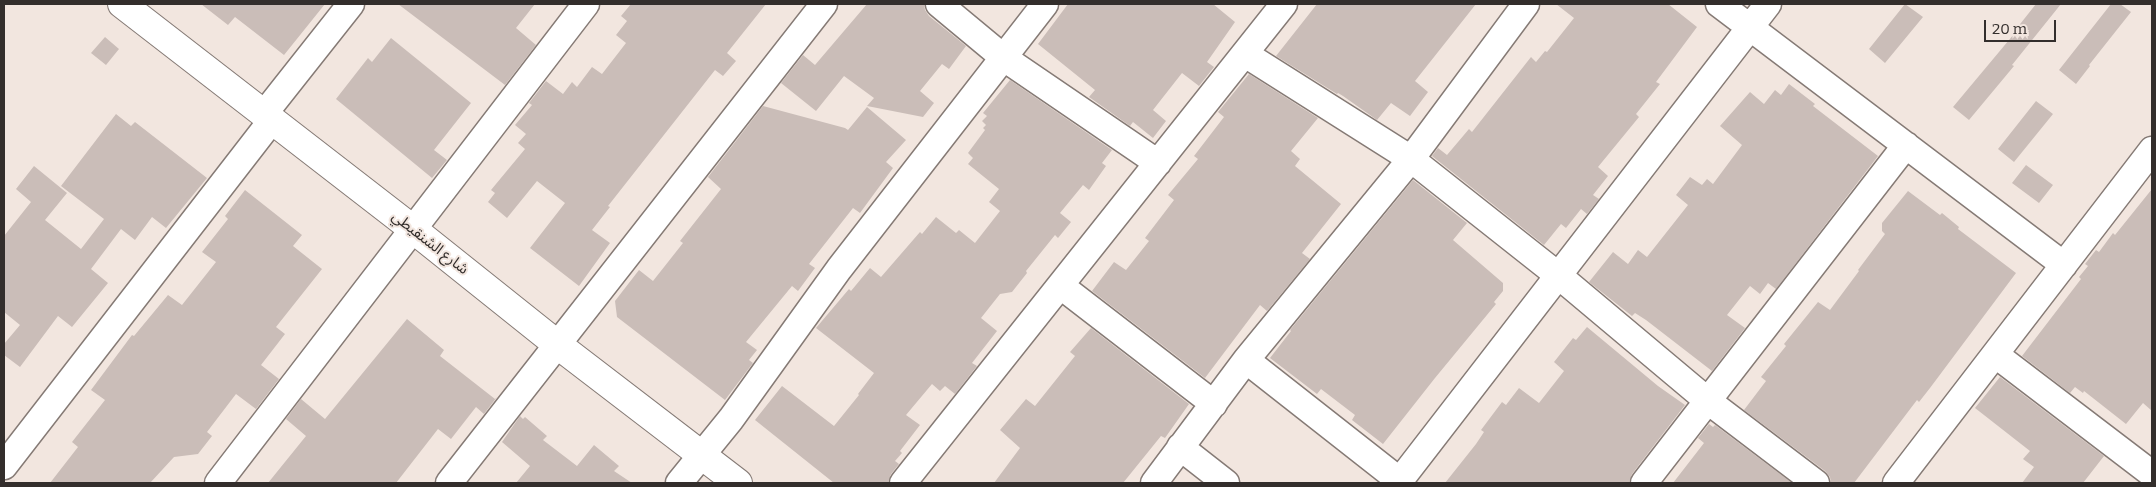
<!DOCTYPE html>
<meta charset="utf-8">
<style>
body{margin:0}
#map{position:relative;width:2156px;height:487px;overflow:hidden;background:#f2e6df;font-family:Bitter,serif}
canvas{display:block}
.frame{position:absolute;inset:0;border:5px solid #332e2c;pointer-events:none}
.scale{position:absolute;left:1984px;top:20px;width:72px;height:22px;box-sizing:border-box;border:2px solid #332e2c;border-top:0;padding-left:6px;font-size:15px;line-height:18px;white-space:nowrap;color:#332e2c;-webkit-text-stroke:4px #f2e6df;paint-order:stroke}
</style>
<div id="map">
<canvas width="2156" height="487"></canvas>
<div class="frame"></div>
<div class="scale">20 m</div>
</div>
<script>
const ctx = document.querySelector('canvas').getContext('2d');
ctx.lineJoin = 'round';
function fillPath(path, color) {
  ctx.fillStyle = color;
  ctx.fill(path, 'evenodd');
}
function stroke(path, color, width, dash) {
  ctx.strokeStyle = color;
  ctx.lineWidth = width;
  ctx.lineCap = dash ? 'butt' : 'round';
  ctx.setLineDash(dash || []);
  ctx.stroke(path);
}
function label(font, color, halo, rows, align = 'center') {
  ctx.font = font + ' Bitter,"Noto Sans Arabic",serif';
  ctx.lineWidth = 4;
  ctx.setLineDash([]);
  ctx.textBaseline = 'middle';
  ctx.strokeStyle = halo;
  ctx.fillStyle = color;
  for (const [text, x, y, turn = 0] of rows) {
    ctx.save();
    ctx.translate(x, y);
    ctx.rotate((+turn || 0) * Math.PI / 180);
    ctx.textAlign = isNaN(turn) ? turn : align;
    if (halo) ctx.strokeText(text, 0, 0);
    ctx.fillText(text, 0, 0);
    ctx.restore();
  }
}
const building = new Path2D(`
 M201,4H325L284,55L235,17L228,25Z
 M398,4H535L516,28L536,45L505,85Z
 M631,4H766L727,53L736,61L723,76L715,70L608,206L610,207L592,230L610,243L579,286L530,248L565,203L537,181L507,218L488,202L495,193L491,190L525,149L518,143L526,134L515,125L532,105L529,103L546,81L563,94L572,82L577,87L592,67L602,74L626,43L616,35L627,21L621,16Z
 M867,4H924L925,10L929,16L966,46L949,69L942,64L920,91L934,103L923,117L867,106L874,98L844,76L816,111L781,83L803,55L815,65Z
 M1068,4H1213L1235,22L1207,62L1214,67L1199,86L1182,73L1153,110L1166,121L1153,138L1133,122L1130,126L1089,97L1095,90L1038,44Z
 M1317,4H1476L1415,81L1428,92L1410,116L1391,103L1377,120L1343,96L1338,93L1337,94L1276,56Z
 M1556,4H1668L1697,27L1656,82L1660,84L1636,114L1639,117L1598,167L1608,176L1593,195L1599,199L1587,214L1581,209L1566,228L1561,224L1544,245L1432,156L1438,148L1447,155L1469,129L1472,132L1531,57L1536,62L1545,51L1547,52L1574,18Z
 M1905,4L1923,17L1885,63L1869,49Z
 M2036,4H2061L2012,65L2014,66L1969,120L1953,107L2014,34L2013,33Z
 M2111,4H2120L2131,12L2089,65L2090,66L2076,84L2059,70Z
 M105,37L119,49L106,65L91,53Z
 M391,38L471,103L434,150L447,160L432,178L336,99L368,58L372,62Z
 M1249,74L1318,118L1291,151L1300,159L1295,166L1341,204L1302,253L1310,259L1267,311L1260,305L1205,378L1092,291L1114,262L1126,270L1149,241L1145,238L1174,200L1168,195L1198,159L1194,156L1224,117L1218,112Z
 M1010,80L1112,150L1102,163L1106,166L1089,190L1083,185L1060,213L1071,222L1058,238L1055,235L1026,271L1027,273L1012,292L1000,294L981,318L997,331L972,363L977,366L955,394L945,386L940,391L932,384L906,415L920,425L900,451L902,453L895,461L899,464L891,474L888,483H834L755,420L782,386L834,426L859,395L858,394L874,373L816,328L849,289L851,291L870,268L881,277L920,232L922,234L936,217L956,233L959,230L975,243L1000,211L989,202L999,189L968,164L973,158L968,153L985,130L983,128L986,125L982,121L987,116L983,113Z
 M1789,84L1815,104L1813,106L1878,156L1776,289L1768,283L1760,294L1750,286L1727,315L1745,328L1712,371L1646,320L1635,313L1632,316L1589,282L1613,252L1628,264L1638,250L1647,257L1688,205L1676,195L1690,177L1702,185L1707,179L1713,184L1742,145L1720,126L1750,92L1764,104L1775,90L1781,95Z
 M2036,101L2053,114L2014,162L1998,149Z
 M763,106L845,128L848,130L867,107L906,140L886,162L893,168L860,213L853,208L809,264L815,268L798,291L792,286L746,342L757,350L749,360L753,363L725,400L617,317L615,301L639,270L653,281L683,243L680,241L721,189L708,177Z
 M116,114L131,126L135,122L207,178L166,228L152,217L135,240L121,229L91,269L108,283L72,327L58,316L20,367L4,355V344L20,325L4,312V236L31,202L16,189L34,166L67,193L45,220L81,249L104,219L61,186Z
 M2026,165L2053,185L2039,203L2012,183Z
 M1413,180L1467,223L1453,240L1503,283V291L1494,302L1496,304L1435,378L1383,444L1352,420L1355,415L1321,389L1317,394L1270,358L1291,331L1290,330Z
 M2152,189V411L2143,403L2126,424L2084,391L2083,393L2075,387L2070,393L2022,356L2081,279L2079,277L2088,266L2085,264L2096,250L2099,252L2113,233L2115,235Z
 M245,190L302,235L293,246L322,269L276,327L285,334L261,365L279,379L256,409L236,394L207,432L212,436L198,454L174,457L150,483H50L78,447L72,442L105,400L91,390L132,335L134,336L168,295L182,305L216,262L202,252L228,219L225,216Z
 M1908,191L1940,215L1942,213L1959,227L1958,229L2016,273L1930,388L1919,402L1917,400L1854,483H1831L1830,477L1825,471L1744,410L1766,381L1761,377L1786,346L1784,344L1818,302L1830,310L1859,271L1858,270L1885,234L1882,231V223Z
 M407,319L444,350L440,356L495,399L497,397L484,414L476,407L451,439L438,429L396,483H268L306,436L286,419L301,399L325,419Z
 M1587,327L1658,386L1685,405L1632,474L1629,483H1445L1476,444L1484,432L1481,430L1502,402L1506,405L1519,388L1539,403L1564,371L1554,362L1573,338L1576,340Z
 M1091,328L1189,404L1165,438L1161,436L1123,483H994L1020,448L1000,430L1026,399L1035,406L1075,356L1070,352Z
 M2000,377L2104,456L2083,483H2022L2034,467L2023,459L2030,451L1975,408Z
 M520,416L523,419L525,417L547,436L543,440L577,466L594,445L619,466L614,471L632,483H516L530,466L502,442Z
 M1709,424L1713,427L1715,425L1792,483H1673L1704,443L1698,438Z`);
const minor = new Path2D(`
 M939,4L1004,58L1158,163
 M1719,4L2064,265
 M1245,54L1411,159L1559,276L1708,401L1816,483
 M264,114L351,4
 M1061,286L1214,404
 M1996,355L2152,474
 M1246,360L1400,481
 M1180,447L1226,483
 M4,466L272,120
 M218,483L586,4
 M449,483L824,4
 M679,483L731,419L839,269L1045,4
 M903,483L1284,4
 M1154,483L1246,360L1411,159L1526,4
 M1398,483L1768,4
 M1644,483L1906,145
 M1896,483L2152,150`);
const tertiary = new Path2D(`
 M122,4L414,230L558,345L738,483`);
const streetNames = [
 ["شارع الشنقيطي",430,243,38]
];
fillPath(building, '#cabdb8');
stroke(minor, '#857a75', 29);
stroke(tertiary, '#857a75', 30);
stroke(minor, '#fff', 26);
stroke(tertiary, '#fff', 28);
label('15px', '#332e2c', '#f2e6df', streetNames);
</script>
